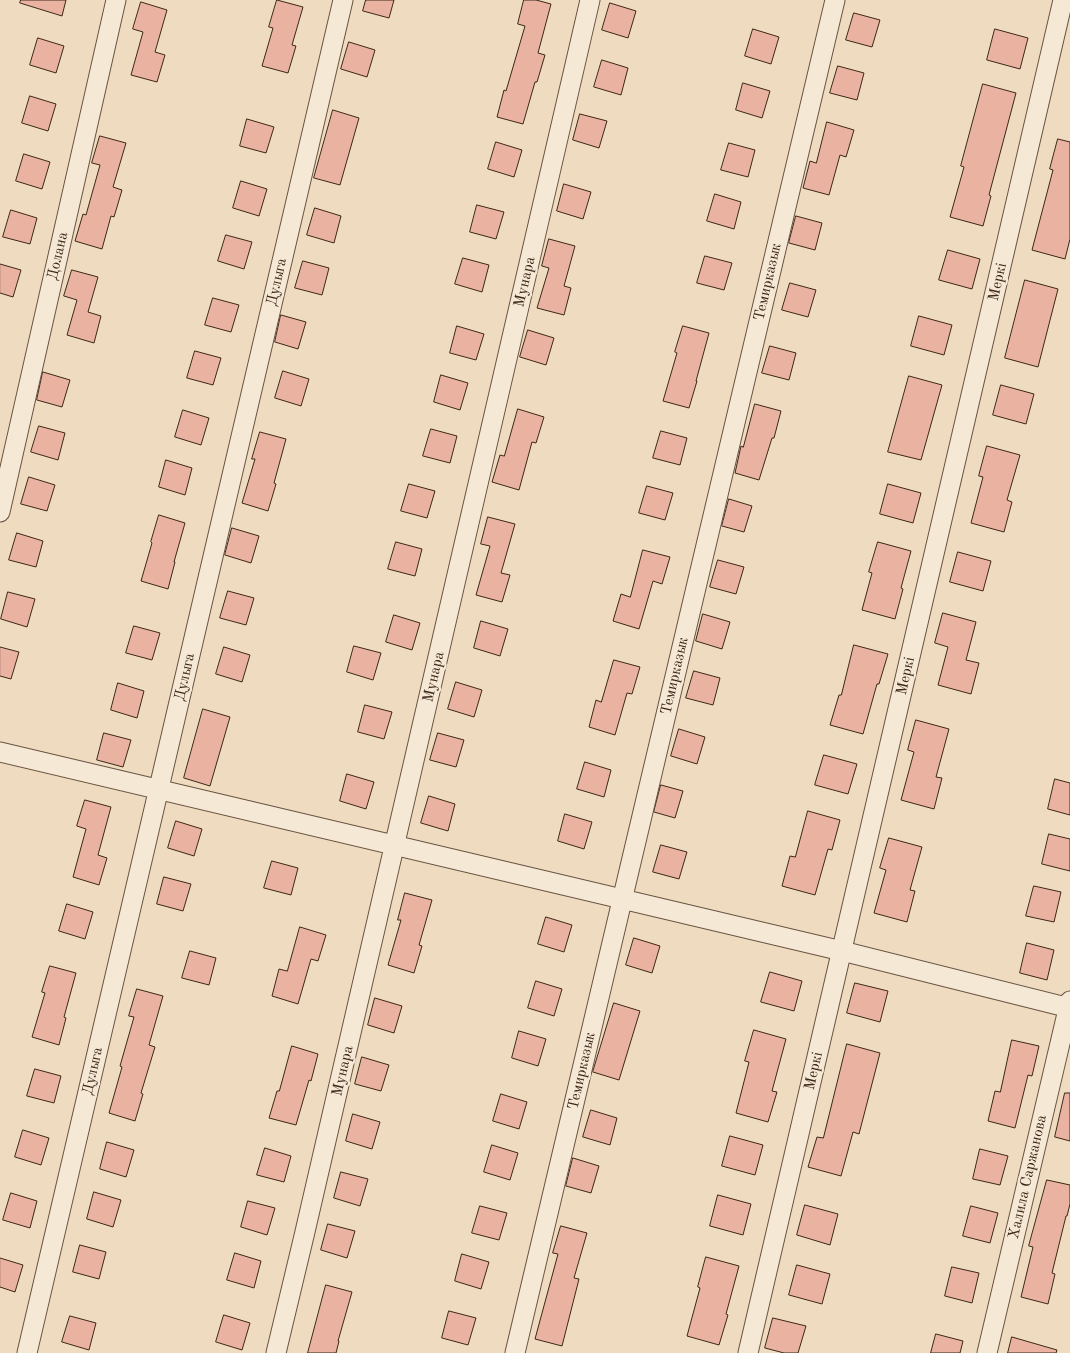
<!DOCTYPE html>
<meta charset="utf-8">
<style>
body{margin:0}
canvas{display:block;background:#efdbbf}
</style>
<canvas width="1070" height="1353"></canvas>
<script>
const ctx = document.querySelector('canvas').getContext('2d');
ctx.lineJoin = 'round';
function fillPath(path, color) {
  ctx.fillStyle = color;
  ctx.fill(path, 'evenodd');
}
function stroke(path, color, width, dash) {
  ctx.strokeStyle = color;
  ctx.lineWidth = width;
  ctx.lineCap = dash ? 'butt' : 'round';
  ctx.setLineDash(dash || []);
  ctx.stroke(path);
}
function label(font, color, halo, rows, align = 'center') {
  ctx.font = font + ' "Old Standard TT",serif';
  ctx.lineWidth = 4.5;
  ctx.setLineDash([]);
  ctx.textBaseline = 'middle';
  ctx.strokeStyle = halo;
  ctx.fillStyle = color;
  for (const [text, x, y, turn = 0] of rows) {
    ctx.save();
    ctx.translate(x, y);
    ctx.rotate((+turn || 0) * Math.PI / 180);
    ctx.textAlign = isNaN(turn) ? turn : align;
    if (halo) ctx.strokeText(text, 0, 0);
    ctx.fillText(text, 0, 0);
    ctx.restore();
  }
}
const building = new Path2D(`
 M21,0H66L62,16L20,3Z
 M277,0L303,7L292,45L296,46L288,73L262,66L273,28L269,27Z
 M366,0H394L389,18L363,11Z
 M524,0H536L551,4L538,53L545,55L537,82H535L523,124L497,117L504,90L506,91L525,26L518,24Z
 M141,2L167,10L155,52L165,55L157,82L131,75L143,32L133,29Z
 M610,3L636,11L628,38L602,30Z
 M854,13L880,20L872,47L846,40Z
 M753,29L779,37L771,64L745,56Z
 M995,29L1028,38L1020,69L987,60Z
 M38,38L64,46L56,73L30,65Z
 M349,42L375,50L367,77L341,69Z
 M602,60L628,68L621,95L594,87Z
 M838,66L864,73L857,100L830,93Z
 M743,83L770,91L762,118L736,110Z
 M983,84L1016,93L989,195L991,196L983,226L950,217L964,167L961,166Z
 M30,96L56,104L48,131L22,123Z
 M333,110L359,118L340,185L314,178Z
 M580,114L607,121L599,148L573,140Z
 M247,119L274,127L266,153L240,146Z
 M827,122L854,130L846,157L840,155L829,195L803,188L810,161L816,163Z
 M100,136L126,143L113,187L122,190L114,217L111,216L102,249L75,241L83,214L86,215L100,165L92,163Z
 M1058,139L1070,142V239L1065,259L1032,250L1053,170L1050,169Z
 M496,142L522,150L514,177L488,169Z
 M729,143L755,150L748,177L721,170Z
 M24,154L50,162L42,189L16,181Z
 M241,181L267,189L259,216L233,208Z
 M564,184L591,192L583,219L557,211Z
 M715,194L741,202L734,229L707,221Z
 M477,205L504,212L496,239L470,232Z
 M315,208L341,216L334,243L307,235Z
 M11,210L37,218L30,244L3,237Z
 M796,216L822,223L815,250L789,243Z
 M226,235L252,242L244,269L218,261Z
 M549,239L575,246L564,286L571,288L564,315L537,308L549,268L542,266Z
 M948,250L980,259L972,289L939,280Z
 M705,256L732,263L724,290L697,283Z
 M463,258L489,265L482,292L455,284Z
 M303,261L329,268L322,295L295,288Z
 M0,264L21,270L13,297L0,293Z
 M72,270L98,277L88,312L101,316L94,343L67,335L77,300L64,296Z
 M1025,280L1058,289L1038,367L1005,358Z
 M790,283L816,290L808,317L782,310Z
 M213,298L239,305L231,332L205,325Z
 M281,315L306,322L298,349L275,342Z
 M919,316L952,325L944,355L911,346Z
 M457,326L484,334L476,360L450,353Z
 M683,326L709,333L696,381H697L689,408L663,401L677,353L675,352Z
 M528,330L554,338L546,365L520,357Z
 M770,346L796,353L789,380L762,373Z
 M195,351L221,358L213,385L187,378Z
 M283,371L309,379L301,406L275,398Z
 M43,372L70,380L62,407L37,400Z
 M441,375L468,383L460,410L434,402Z
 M909,376L942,385L921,460L888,452Z
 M1001,385L1034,394L1026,424L993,415Z
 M755,404L781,411L774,438H772L759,480L735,473L741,446L743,447Z
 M518,409L544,417L536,443L532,442L519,490L492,482L500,455L504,456Z
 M183,410L209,418L201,445L175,437Z
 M39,426L65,433L58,460L31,452Z
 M431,429L457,436L450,463L423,456Z
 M661,431L687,438L680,465L653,458Z
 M260,432L286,439L274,483L276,484L268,511L242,503L255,459H252Z
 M987,446L1020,455L1007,500L1012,502L1004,532L971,523L983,477L979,476Z
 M166,460L192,468L185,495L159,487Z
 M29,477L55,485L47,511L21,504Z
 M409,484L435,491L427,518L401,511Z
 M888,484L921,493L913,523L880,514Z
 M647,486L673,493L665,520L639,513Z
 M729,499L752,506L744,532L722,526Z
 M159,515L185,523L174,562H175L168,589L141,581L152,543L151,542Z
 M488,517L515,524L501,573L510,575L502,602L476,595L490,546L481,544Z
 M232,528L259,536L251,563L225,555Z
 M17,533L43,541L36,567L9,560Z
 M396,542L422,549L415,576L388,569Z
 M878,542L911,551L901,588L903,589L895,619L862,610L872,573L869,572Z
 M643,550L670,557L662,584L653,581L639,629L613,621L621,594L630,597Z
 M958,552L991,561L983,591L950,582Z
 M718,560L744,567L736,594L710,587Z
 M228,591L254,598L246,625L220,618Z
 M8,592L35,599L27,627L1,619Z
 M943,613L976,622L966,660L979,663L971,694L938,685L948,647L935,643Z
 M703,614L730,622L722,649L696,641Z
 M394,615L420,623L412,650L386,642Z
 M481,621L508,629L500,656L474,648Z
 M134,626L160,633L152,660L126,653Z
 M854,645L888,654L879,684H877L863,734L830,725L839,695H841Z
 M354,646L381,653L373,680L347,672Z
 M0,647L19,652L11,679L0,676Z
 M224,647L250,655L242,682L216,674Z
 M614,660L640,667L632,694L627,693L615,735L589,727L596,700L601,702Z
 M694,671L720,678L713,705L686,698Z
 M456,682L482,690L474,717L448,709Z
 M118,683L144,691L137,718L111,710Z
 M365,705L392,712L384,739L358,732Z
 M203,709L230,717L210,786L184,778Z
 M916,720L949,729L936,777L942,778L934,809L901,800L914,752L908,750Z
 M679,729L705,737L697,764L671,756Z
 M104,733L131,740L123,767L97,760Z
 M438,733L464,740L456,767L430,760Z
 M824,755L857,764L848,794L815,785Z
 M585,762L611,770L604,797L577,789Z
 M347,774L374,782L366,809L340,801Z
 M1055,779L1070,783V815L1048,809Z
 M661,785L683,791L675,818L654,812Z
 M429,796L455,804L448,831L421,823Z
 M85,800L111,807L98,855L107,858L99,885L73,877L86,829L77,826Z
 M808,811L840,820L832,850L828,849L815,895L782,886L790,856L795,857Z
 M565,814L592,822L584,849L558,841Z
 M176,821L202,829L194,856L168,848Z
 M1049,834L1070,839V871L1042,864Z
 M889,838L922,847L910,890L915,891L907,922L874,913L886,870L880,868Z
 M661,845L687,852L679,879L653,872Z
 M272,861L298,868L291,895L264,888Z
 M164,877L191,884L183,911L157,904Z
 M1034,886L1061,892L1054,922L1026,916Z
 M405,893L432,900L419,945L422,946L414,973L388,965L401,920H398Z
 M67,904L93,912L85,939L59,931Z
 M546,917L572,925L564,952L538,944Z
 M300,927L326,935L318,961L311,959L298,1004L272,996L279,969L287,971Z
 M634,938L660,946L652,973L626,965Z
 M1027,943L1054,950L1047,980L1020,973Z
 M190,951L216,958L209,985L182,978Z
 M50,966L76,973L64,1017L66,1018L59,1045L32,1037L45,993L42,992Z
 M770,972L802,981L794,1011L761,1002Z
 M536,981L562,989L554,1016L528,1008Z
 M855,983L888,991L880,1022L847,1013Z
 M137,989L163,996L149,1045L155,1047L141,1093L143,1094L135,1121L109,1113L122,1067L120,1066L134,1017L129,1016Z
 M375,998L402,1006L394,1033L368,1025Z
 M614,1003L640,1011L619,1080L593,1072Z
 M754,1030L786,1039L772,1091L777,1092L768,1122L736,1113L749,1062L745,1061Z
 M519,1031L546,1039L538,1066L512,1058Z
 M1012,1040L1039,1046L1032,1076L1028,1075L1015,1128L988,1121L995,1091L1000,1092Z
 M847,1044L880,1053L859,1134L853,1132L841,1176L808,1167L817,1137L823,1138Z
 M292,1046L318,1054L311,1081L309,1080L296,1125L269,1118L277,1091H279Z
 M362,1057L389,1065L381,1091L355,1084Z
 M35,1069L61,1076L54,1103L27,1096Z
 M1065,1093H1070V1141L1055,1137Z
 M501,1094L527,1102L519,1129L493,1121Z
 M591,1110L617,1118L610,1145L583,1137Z
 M353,1114L380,1122L372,1149L346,1141Z
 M23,1130L49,1138L41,1165L15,1157Z
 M730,1136L763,1145L755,1175L722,1166Z
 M107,1142L134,1150L126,1177L100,1169Z
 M492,1145L518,1153L510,1180L484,1172Z
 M265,1148L291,1156L284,1182L257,1175Z
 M980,1149L1008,1156L1000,1185L973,1179Z
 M573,1158L599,1166L591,1193L566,1186Z
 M341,1172L368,1179L360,1206L334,1198Z
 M1047,1180L1070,1185V1204L1067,1216H1066L1052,1273L1055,1274L1048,1304L1021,1297L1033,1247L1029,1246Z
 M94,1192L121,1200L113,1227L87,1219Z
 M11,1193L37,1201L30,1228L3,1220Z
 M718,1195L751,1204L743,1235L710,1226Z
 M248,1201L275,1208L267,1235L241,1227Z
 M805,1205L838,1214L830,1245L797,1235Z
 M480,1206L507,1213L499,1240L472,1233Z
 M971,1206L998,1213L990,1243L963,1236Z
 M328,1224L355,1231L347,1258L321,1250Z
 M561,1226L587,1233L574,1278L579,1279L562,1346L535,1339L558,1254L553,1253Z
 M80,1245L106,1252L99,1279L73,1272Z
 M235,1253L261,1261L254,1288L227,1280Z
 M462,1254L489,1262L481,1289L455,1281Z
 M706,1257L739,1266L726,1314L728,1315L719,1345L687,1336L700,1288L698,1287Z
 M0,1258L23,1265L15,1292L0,1287Z
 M797,1265L830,1274L822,1304L789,1295Z
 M952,1267L979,1273L972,1303L945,1296Z
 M326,1285L352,1292L338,1341H339L336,1353H308Z
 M449,1311L476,1318L468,1345L442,1338Z
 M224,1315L250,1323L242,1350L216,1342Z
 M70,1316L96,1323L89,1350L62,1342Z
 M773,1318L806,1326L798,1353H784L765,1348Z
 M936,1334L963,1341L960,1353H931Z
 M1012,1337L1057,1350L1056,1353H1008Z`);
const minor = new Path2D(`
 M0,512L116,0
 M0,752L842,951L1070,1008
 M27,1353L343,0
 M276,1353L304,1236L590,0
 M515,1353L835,0
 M748,1353L1063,0
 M987,1353L1070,1001`);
const streetNames = [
 ["Долана",58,256,-77],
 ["Дулыга",277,282,-77],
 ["Мунара",525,282,-77],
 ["Темирказык",768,282,-77],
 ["Меркі",998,282,-77],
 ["Темирказык",675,676,-77],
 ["Меркі",906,676,-77],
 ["Дулыга",185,677,-77],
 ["Мунара",434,677,-77],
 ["Дулыга",93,1071,-77],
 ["Мунара",343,1071,-77],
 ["Темирказык",582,1071,-77],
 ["Меркі",814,1071,-77],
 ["Халила Саржанова",1028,1177,-77]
];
fillPath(building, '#e9b2a1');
stroke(building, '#3d2718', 1);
stroke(minor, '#6a5442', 21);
stroke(minor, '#f5e8d5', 19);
label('15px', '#3d2718', '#f5e8d5', streetNames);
</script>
